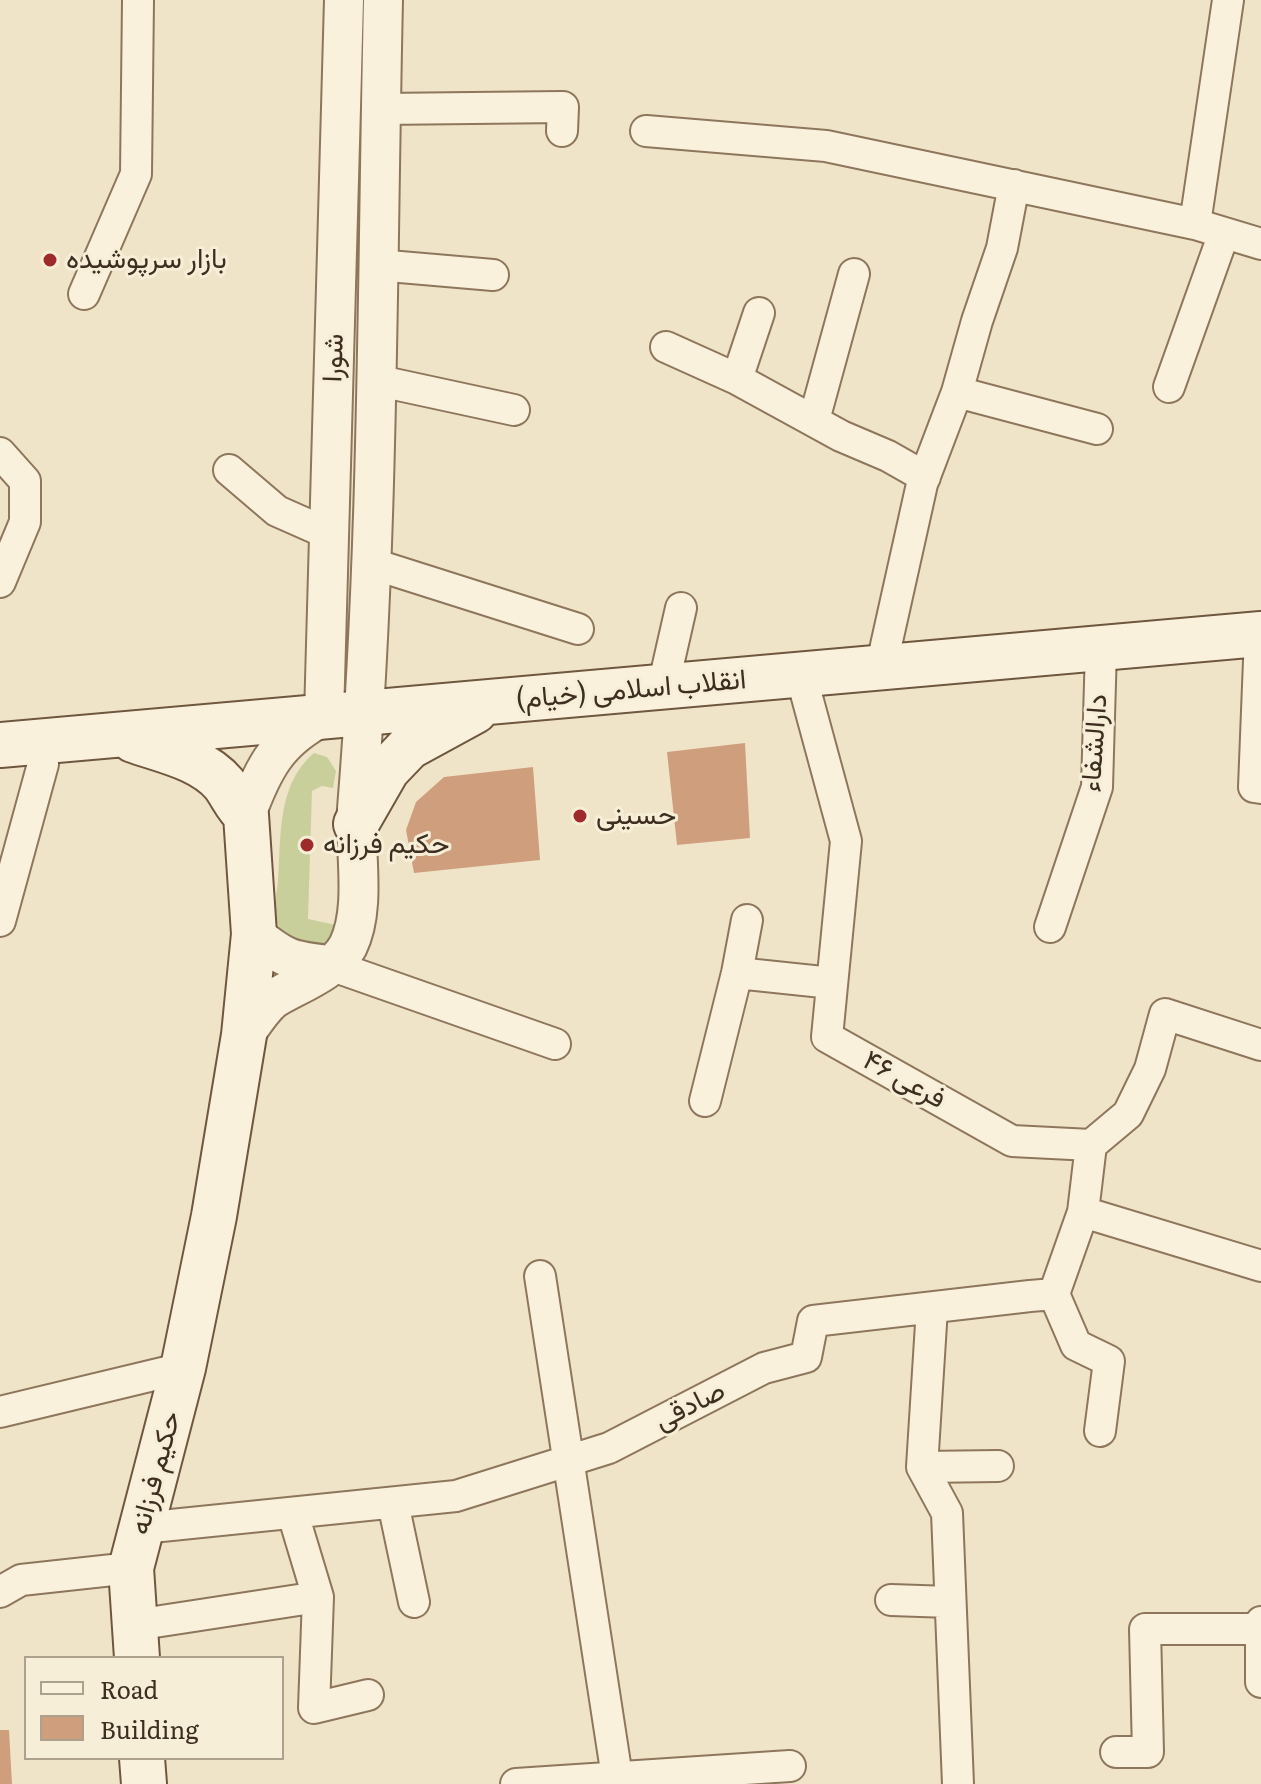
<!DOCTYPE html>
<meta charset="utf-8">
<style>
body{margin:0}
#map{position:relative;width:1261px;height:1784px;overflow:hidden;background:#f0e4c8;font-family:Literata,serif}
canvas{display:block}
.legend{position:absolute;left:24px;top:1656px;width:260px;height:104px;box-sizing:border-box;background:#f7eed8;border:2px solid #ada18e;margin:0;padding:10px 14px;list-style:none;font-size:24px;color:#3d2e20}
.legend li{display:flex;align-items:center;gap:16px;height:40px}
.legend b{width:40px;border:2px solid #ada18e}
</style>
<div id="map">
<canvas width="1261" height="1784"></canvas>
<ul class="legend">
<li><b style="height:10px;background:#faf1dc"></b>Road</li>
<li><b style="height:22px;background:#cf9f7d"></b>Building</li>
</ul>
</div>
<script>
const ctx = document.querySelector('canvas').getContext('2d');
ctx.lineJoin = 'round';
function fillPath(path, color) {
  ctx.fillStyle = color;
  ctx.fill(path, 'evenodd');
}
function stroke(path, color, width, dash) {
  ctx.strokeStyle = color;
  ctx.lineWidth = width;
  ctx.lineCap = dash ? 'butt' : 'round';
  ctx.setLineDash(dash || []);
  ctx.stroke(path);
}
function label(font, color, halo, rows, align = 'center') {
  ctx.font = font + ' Literata,Vazirmatn,serif';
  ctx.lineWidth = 6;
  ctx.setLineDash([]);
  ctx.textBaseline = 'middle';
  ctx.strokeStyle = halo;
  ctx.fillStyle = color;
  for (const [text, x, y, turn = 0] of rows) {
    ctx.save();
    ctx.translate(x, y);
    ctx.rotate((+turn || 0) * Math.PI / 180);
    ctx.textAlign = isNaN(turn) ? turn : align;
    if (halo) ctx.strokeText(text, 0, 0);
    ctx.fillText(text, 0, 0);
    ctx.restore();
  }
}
const green = new Path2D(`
 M314,753L327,757L336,771L333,788L322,786L312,791L308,919L336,925L328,946L315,951C298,944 285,941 277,923C272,912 277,893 278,880C281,836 277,784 314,753Z`);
const building = new Path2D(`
 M745,743L750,838L677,845L667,752Z
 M533,767L540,860L414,873L406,830L416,802L444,777Z
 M0,1730H9L12,1784H0Z`);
const minor = new Path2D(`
 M381,109L563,107L562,131
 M646,131L826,146L1195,224L1261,244
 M1195,224L1228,0
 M377,265L493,275
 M84,294L136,174L138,0
 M666,347L737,379L841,436L888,456L925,477
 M737,379L759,313
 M375,380L514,410
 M1169,387L1224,233
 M957,392L1097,429
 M814,420L854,274
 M0,453L25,481V522L0,582
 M229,470L277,511L329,534
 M370,563L578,629
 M1260,635L1254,787L1261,788
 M881,668L922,484L957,392L977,321L1002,248L1014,185
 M801,675L846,841L827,1037L1012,1141L1091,1145L1083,1212L1261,1266
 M663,687L681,608
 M0,921L43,764
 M1050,927L1097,787L1101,648
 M330,965L555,1044
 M737,973L832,983
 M705,1101L737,973L747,920
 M1091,1145L1128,1114L1150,1069L1165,1014L1261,1045
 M540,1276L617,1777
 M1054,1294L1083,1212
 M932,1308L922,1467L947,1513L958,1784
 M0,1412L183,1368
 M922,1467L998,1466
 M393,1503L414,1602
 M293,1514L318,1597L314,1708L368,1695
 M142,1528L456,1496L609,1448L764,1368L806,1357L813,1321L1030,1296L1054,1294L1076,1345L1109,1361L1100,1431
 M0,1592L21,1580L131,1568
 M891,1600L950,1602
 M1261,1622V1682
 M135,1625L318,1597
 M1116,1752H1148L1145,1629H1260
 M516,1784L790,1766`);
const tertiary = new Path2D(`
 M246,815C263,768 278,739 324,716L344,0
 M254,934C283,959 292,961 330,965
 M244,1035C253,1024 263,1006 275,998C298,984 334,972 348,946C367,907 354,850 357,809C379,540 377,269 383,0`);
const secondary = new Path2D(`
 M133,740C164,751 202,758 224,784C232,795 236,806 246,815L254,934L244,1035L214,1216L183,1368L131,1568L137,1658
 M0,745L1261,634
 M356,824L387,770L409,747L475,711
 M142,1758L144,1784`);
const markers = [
 [50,260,8,"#9e2a2b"],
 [580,816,8,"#9e2a2b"],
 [307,845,8,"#9e2a2b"]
];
const poiNames = [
 ["بازار سرپوشیده",66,260],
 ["حسینی",596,816],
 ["حکیم فرزانه",323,845]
];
const streetNames = [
 ["شورا",334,358,-88],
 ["انقلاب اسلامی (خیام)",631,690,-5],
 ["دارالشفاء",1095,743,-86],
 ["فرعی ۴۶",904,1080,29],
 ["صادقی",690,1406,-27],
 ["حکیم فرزانه",156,1473,-75]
];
fillPath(green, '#c9cf9b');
fillPath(building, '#cf9f7d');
stroke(minor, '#8d765c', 34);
stroke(tertiary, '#8d765c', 42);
stroke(secondary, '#6f573f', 48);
stroke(minor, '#faf1dc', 30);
stroke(tertiary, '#faf1dc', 38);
stroke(secondary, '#faf1dc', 44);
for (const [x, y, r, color] of markers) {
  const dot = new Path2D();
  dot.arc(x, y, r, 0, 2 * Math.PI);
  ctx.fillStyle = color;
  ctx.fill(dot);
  stroke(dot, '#f7eed8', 3);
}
label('28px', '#3d2e20', '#f7eed8', poiNames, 'left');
label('28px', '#3d2e20', '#f7eed8', streetNames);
</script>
